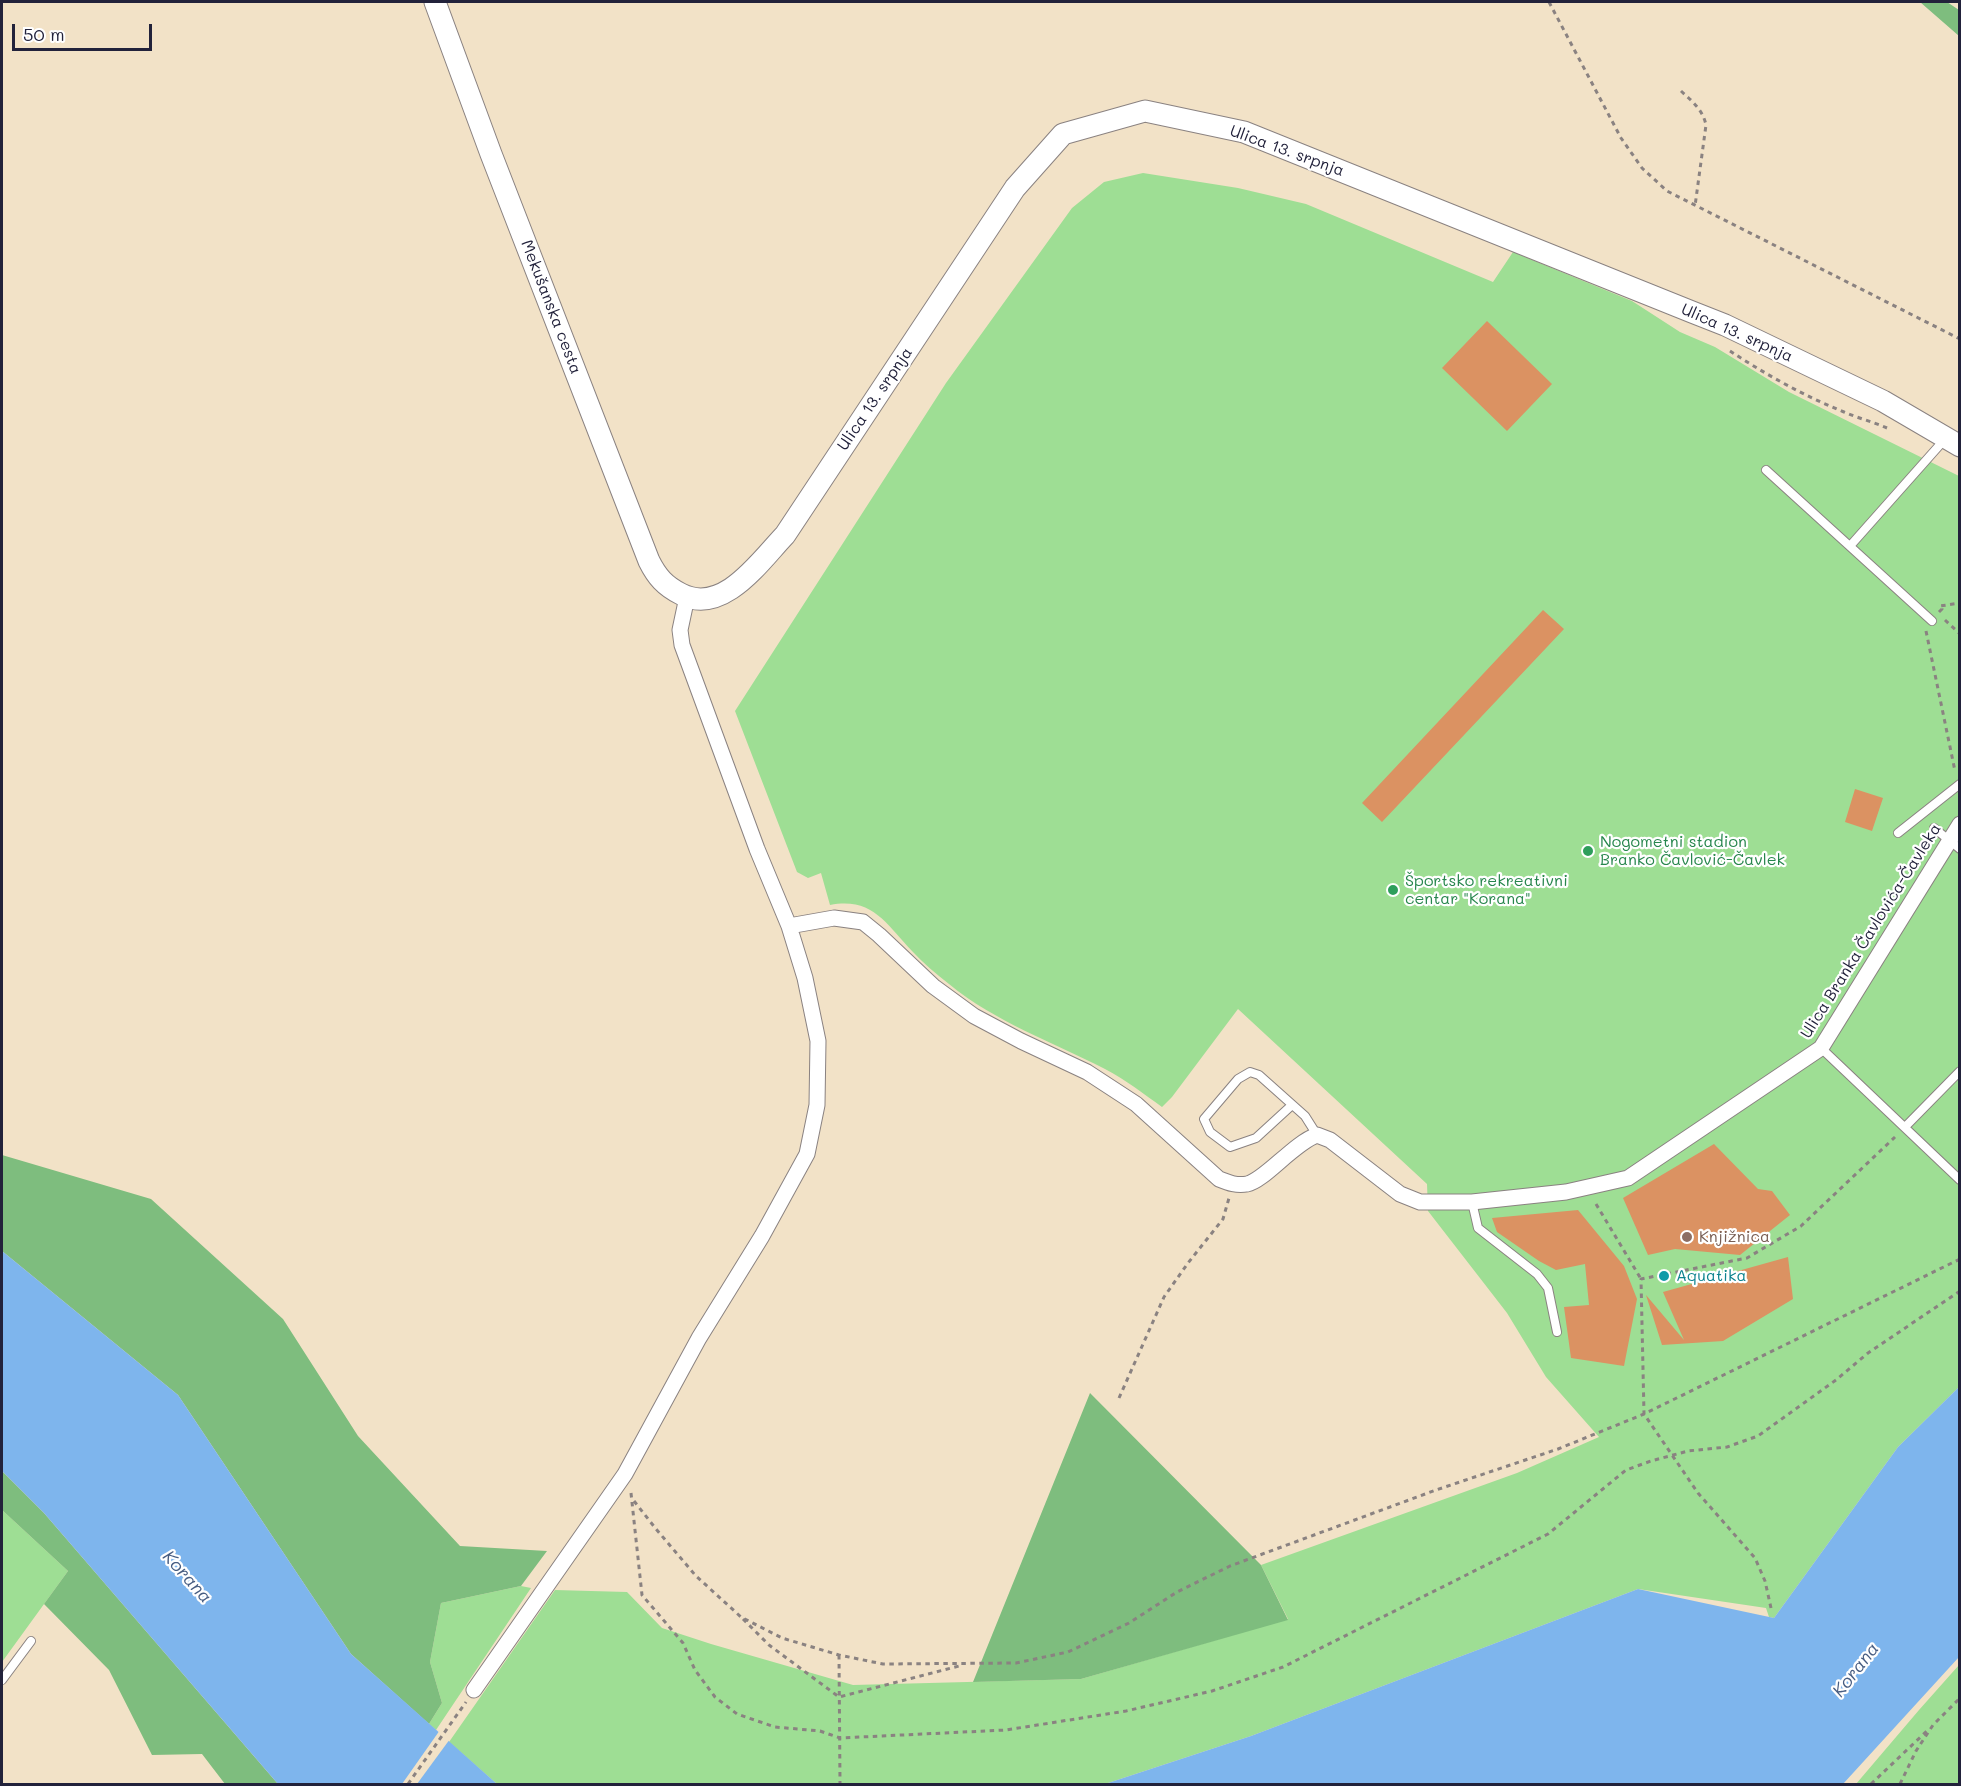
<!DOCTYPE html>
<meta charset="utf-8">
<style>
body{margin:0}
#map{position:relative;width:1961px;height:1786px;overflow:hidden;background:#f2e2c7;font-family:Mali,sans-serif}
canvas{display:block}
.frame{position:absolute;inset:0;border:3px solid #22223b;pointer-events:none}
.scale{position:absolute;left:12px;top:24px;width:140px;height:27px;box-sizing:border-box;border:3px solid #22223b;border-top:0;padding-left:8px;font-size:18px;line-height:21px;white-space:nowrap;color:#22223b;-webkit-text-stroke:4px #fff;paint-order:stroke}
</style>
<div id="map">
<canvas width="1961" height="1786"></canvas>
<div class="frame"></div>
<div class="scale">50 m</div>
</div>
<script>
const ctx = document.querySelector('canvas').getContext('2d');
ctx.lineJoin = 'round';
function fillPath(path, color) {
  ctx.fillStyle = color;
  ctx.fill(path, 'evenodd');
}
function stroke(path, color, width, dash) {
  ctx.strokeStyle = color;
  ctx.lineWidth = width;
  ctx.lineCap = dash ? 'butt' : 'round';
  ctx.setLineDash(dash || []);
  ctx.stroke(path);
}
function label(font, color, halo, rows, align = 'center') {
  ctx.font = font + ' Mali,sans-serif';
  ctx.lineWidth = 4.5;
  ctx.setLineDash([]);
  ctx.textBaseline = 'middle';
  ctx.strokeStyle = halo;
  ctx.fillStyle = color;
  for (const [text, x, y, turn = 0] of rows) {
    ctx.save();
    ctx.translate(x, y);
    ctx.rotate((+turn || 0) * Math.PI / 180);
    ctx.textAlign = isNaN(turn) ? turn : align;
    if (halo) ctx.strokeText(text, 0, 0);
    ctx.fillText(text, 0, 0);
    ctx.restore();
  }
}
const green = new Path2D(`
 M1143,173L1238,188L1306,204L1493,282L1513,252L1632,301L1680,332L1715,347L1789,392L1959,476V1387L1898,1447L1774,1618L1769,1617L1766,1608L1638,1589L1251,1736L1105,1784H497L449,1742L555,1590L627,1592L662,1628L711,1644L853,1685L1081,1679L1288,1619L1261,1565L1517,1473L1599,1437L1546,1377L1507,1313L1428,1211L1427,1184L1238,1009L1172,1097L1162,1107C1144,1094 1126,1080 1105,1069C1053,1042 995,1022 949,984C936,974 923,963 912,951C886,924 873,897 830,905L821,873L808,878L797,872L735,711L946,383L1072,208L1104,182Z
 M2,1510L68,1571L2,1662Z
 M521,1586L531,1588L436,1730L429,1724L442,1703L430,1662L441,1603Z
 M1959,1665V1784H1856L1919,1710Z`);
const forest = new Path2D(`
 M1920,2H1947L1959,10V36Z
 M2,1155L151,1199L283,1319L358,1436L460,1546L547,1551L521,1586L441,1603L430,1662L442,1703L429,1724L351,1654L178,1395L2,1251Z
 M1090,1393L1261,1565L1288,1620L1081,1679L973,1682Z
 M2,1471L44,1513L278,1784H225L202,1754L152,1755L109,1670L44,1604L68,1571L2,1510Z`);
const water = new Path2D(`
 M2,1251L178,1395L351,1654L497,1784H278L44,1513L2,1471Z
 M1959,1387V1657L1843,1784H1105L1251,1736L1638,1589L1774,1618L1898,1447Z`);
const pier = new Path2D(`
 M440,1730L450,1739L417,1784H402Z`);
const building = new Path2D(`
 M1487,321L1552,384L1507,431L1442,368Z
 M1543,610L1564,629L1382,822L1362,803Z
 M1855,789L1883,798L1872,831L1845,822Z
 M1714,1144L1758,1189L1772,1191L1790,1215L1740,1255L1675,1249L1648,1255L1623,1198Z
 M1578,1210L1624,1266L1637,1299L1624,1366L1571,1358L1564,1307L1589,1305L1585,1264L1556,1270L1539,1261L1497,1232L1492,1218Z
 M1788,1257L1793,1299L1723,1341L1662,1345L1646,1295L1684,1340L1663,1292Z`);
const path = new Path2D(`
 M1549,2L1621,138L1642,168L1667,191L1960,339
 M1681,91C1692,101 1703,110 1706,125L1695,206
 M1730,351C1765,374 1804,396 1844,412C1858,418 1873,422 1887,428
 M1939,612L1942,609L1940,606L1960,603
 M1945,620L1960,634
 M1926,631L1955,771
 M1596,1204L1641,1279
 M1119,1398L1164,1297L1188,1263L1223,1219L1229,1198
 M631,1493L642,1595L683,1643L695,1670L715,1697L737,1714L775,1727L820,1731L840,1738L1006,1730L1126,1711L1212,1691L1283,1667L1548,1534L1626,1470L1651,1461L1688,1451L1727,1447L1758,1436L1836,1380L1868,1353L1960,1291
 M634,1501L656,1529L696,1576L741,1617L782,1638L839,1655L883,1664L1016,1663L1068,1652L1129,1623L1177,1592L1230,1566L1436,1490L1558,1449L1644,1414L1960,1259
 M1771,1608L1765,1581L1755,1558L1698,1493L1644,1414L1641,1279L1747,1258L1801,1226L1895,1137
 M743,1619L769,1645L839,1697L963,1665
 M839,1655L840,1784
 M408,1784L466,1702
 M1871,1784L1929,1729
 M1900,1784L1916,1751L1933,1725L1960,1698`);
const lane = new Path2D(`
 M1766,470L1932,621
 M1850,546L1945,439
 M1934,828L1960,849
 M1898,833L1960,784
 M1821,1048L1960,1180
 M1292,1105L1256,1138L1230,1147L1210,1132L1204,1119L1238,1079L1250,1072L1259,1075L1305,1116L1317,1135
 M1905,1127L1960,1071
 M1472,1202L1478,1228L1537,1274L1548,1288L1557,1332
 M2,1680L31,1641`);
const street = new Path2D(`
 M789,926L834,918L863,922L879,935L933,986L974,1016L1021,1041L1087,1072L1136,1104L1219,1179C1229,1183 1237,1186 1247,1184C1264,1181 1294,1143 1317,1135L1330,1140L1400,1194L1420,1202H1472L1566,1192L1628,1178L1821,1048L1960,824
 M474,1690L625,1474L699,1338L762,1236L807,1154L817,1105L818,1041L805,978L789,926L757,849L682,645L680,630L687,597`);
const secondary = new Path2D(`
 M435,2L491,154L649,561C657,577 665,586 681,594C723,616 760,561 785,535L1015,188L1063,134L1145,111L1244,132L1692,312L1725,325L1883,401L1960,446`);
const markers = [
 [1588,851,6,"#2e9e5b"],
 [1393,890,6,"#2e9e5b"],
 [1687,1237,6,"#8d6e63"],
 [1664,1276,6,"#0f9aa8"]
];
const streetNames = [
 ["Ulica 13. srpnja",1287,151,20],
 ["Mekušanska cesta",551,307,69],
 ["Ulica 13. srpnja",1737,333,24],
 ["Ulica 13. srpnja",875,399,-56],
 ["Ulica Branka Čavlovića-Čavleka",1871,931,-58]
];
const leisureNames = [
 ["Nogometni stadion",1600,842],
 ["Branko Čavlović-Čavlek",1600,860],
 ["Športsko rekreativni",1405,881],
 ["centar \"Korana\"",1405,899]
];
const educationNames = [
 ["Knjižnica",1699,1237]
];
const cultureNames = [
 ["Aquatika",1676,1276]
];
const waterNames = [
 ["Korana",187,1577,48],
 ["Korana",1856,1670,-52]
];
fillPath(green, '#9ede94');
fillPath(forest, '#7ebd7e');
fillPath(water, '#7eb5ed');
fillPath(pier, '#f2e2c7');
fillPath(building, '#db9262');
stroke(lane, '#8a8281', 10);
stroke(street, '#8a8281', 17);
stroke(secondary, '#8a8281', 23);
stroke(path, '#8a8281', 3, [4.5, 4.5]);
stroke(lane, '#fff', 8);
stroke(street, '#fff', 15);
stroke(secondary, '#fff', 21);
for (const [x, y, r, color] of markers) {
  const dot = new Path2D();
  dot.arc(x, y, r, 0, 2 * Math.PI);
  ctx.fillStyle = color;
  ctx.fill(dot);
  stroke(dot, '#fff', 2);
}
label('16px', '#22223b', '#fff', streetNames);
label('16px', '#27864d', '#fff', leisureNames, 'left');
label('16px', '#785e54', '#fff', educationNames, 'left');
label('16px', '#0d838f', '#fff', cultureNames, 'left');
label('italic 18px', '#475d82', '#fff', waterNames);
</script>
